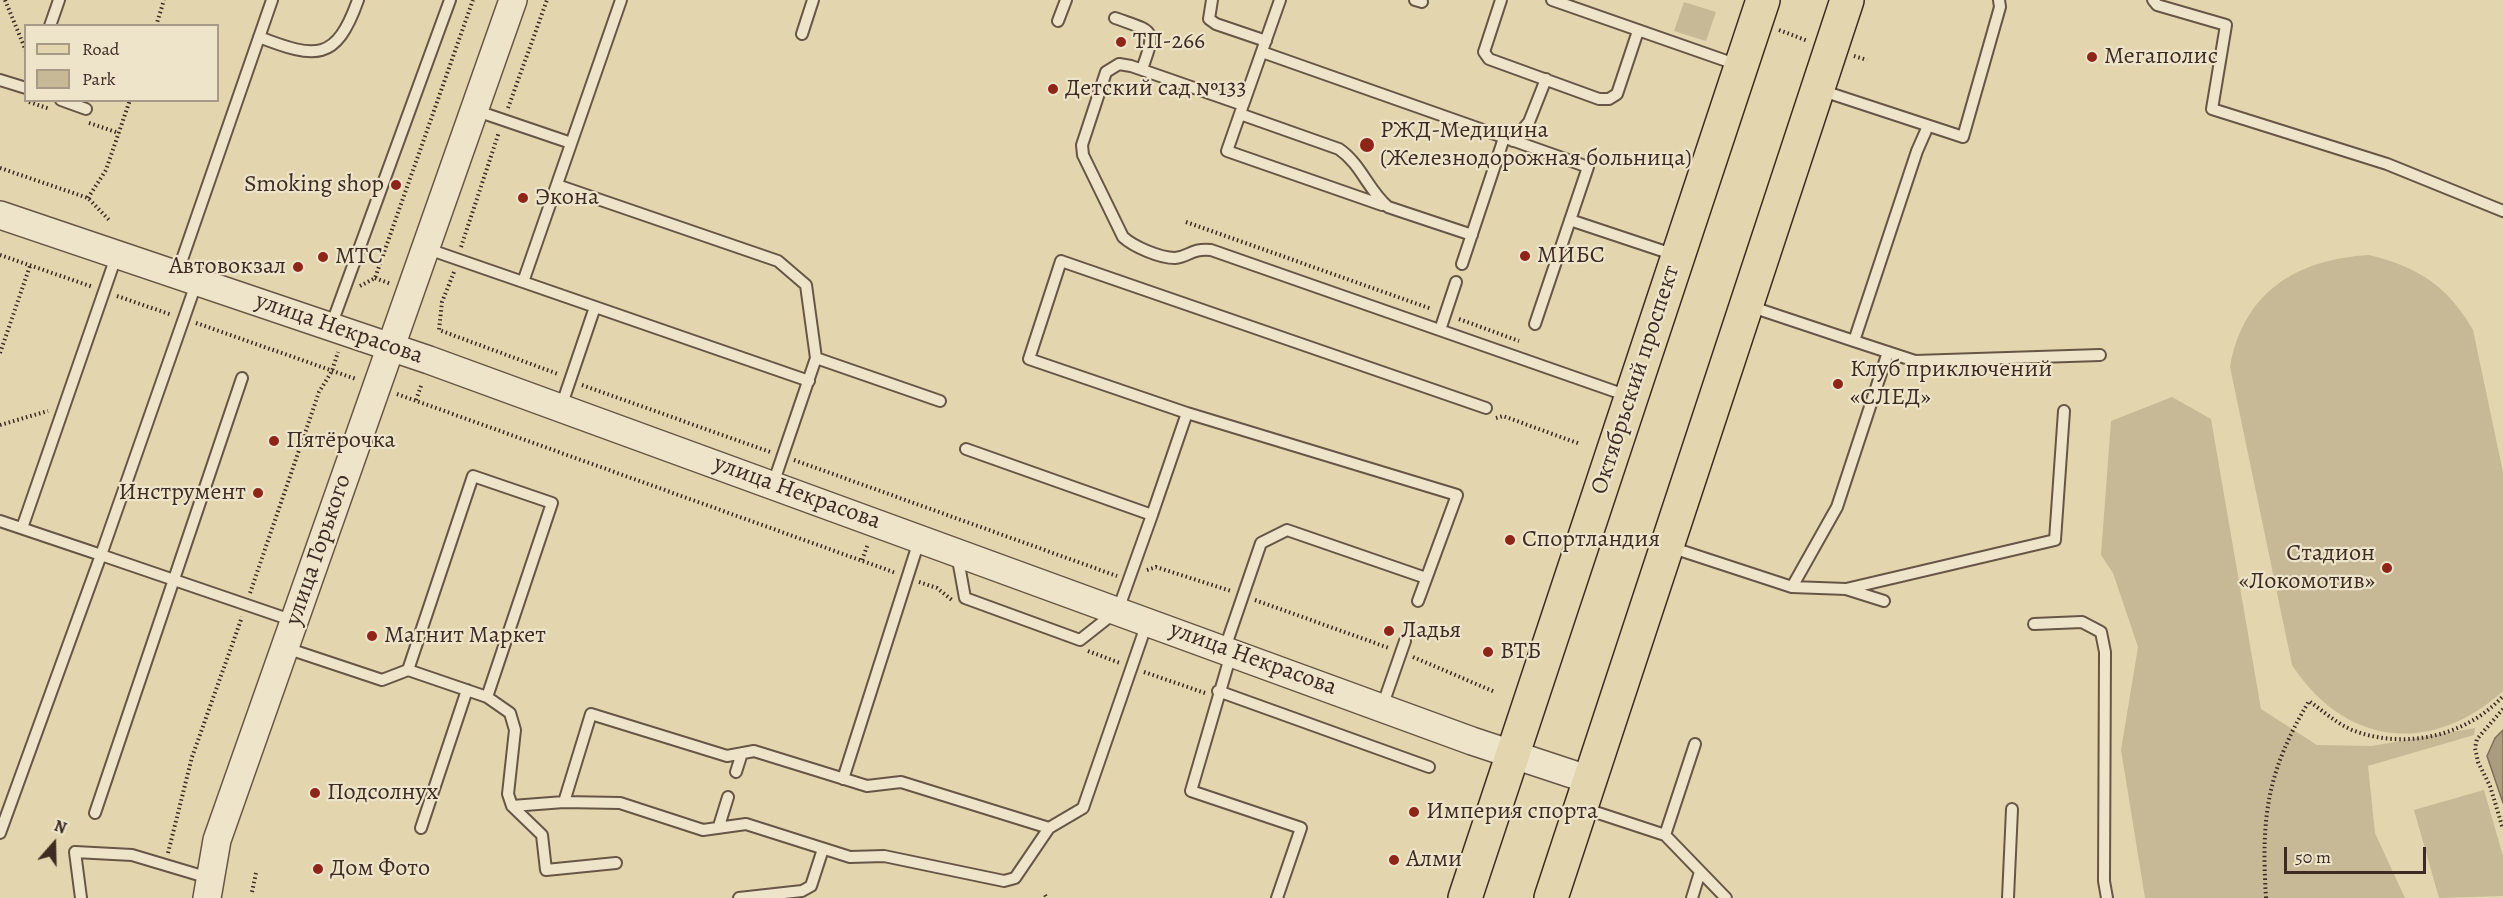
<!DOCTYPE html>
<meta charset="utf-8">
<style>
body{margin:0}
#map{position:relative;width:2503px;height:898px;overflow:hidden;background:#e3d6ae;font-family:Alegreya,serif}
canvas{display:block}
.legend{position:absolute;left:24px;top:24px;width:195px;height:78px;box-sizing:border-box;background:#ede4ca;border:2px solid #a79a87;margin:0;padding:8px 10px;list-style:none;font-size:18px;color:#3e2b23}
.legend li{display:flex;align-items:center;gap:12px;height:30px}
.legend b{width:30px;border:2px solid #a79a87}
.north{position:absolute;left:24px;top:814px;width:60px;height:60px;-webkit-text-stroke:4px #ede4ca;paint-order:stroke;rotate:20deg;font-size:16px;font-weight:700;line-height:24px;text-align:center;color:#3e2b23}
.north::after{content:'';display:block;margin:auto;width:21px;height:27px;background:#3e2b23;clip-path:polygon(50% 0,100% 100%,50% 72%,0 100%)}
.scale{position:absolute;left:2284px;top:847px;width:142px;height:27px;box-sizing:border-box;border:3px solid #3e2b23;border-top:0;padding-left:8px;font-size:18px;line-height:21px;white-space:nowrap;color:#3e2b23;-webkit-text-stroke:4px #ede4ca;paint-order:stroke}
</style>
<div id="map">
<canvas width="2503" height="898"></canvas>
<ul class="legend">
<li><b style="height:8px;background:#e3d6ae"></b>Road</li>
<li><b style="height:16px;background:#c7b996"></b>Park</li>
</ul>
<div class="north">N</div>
<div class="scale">50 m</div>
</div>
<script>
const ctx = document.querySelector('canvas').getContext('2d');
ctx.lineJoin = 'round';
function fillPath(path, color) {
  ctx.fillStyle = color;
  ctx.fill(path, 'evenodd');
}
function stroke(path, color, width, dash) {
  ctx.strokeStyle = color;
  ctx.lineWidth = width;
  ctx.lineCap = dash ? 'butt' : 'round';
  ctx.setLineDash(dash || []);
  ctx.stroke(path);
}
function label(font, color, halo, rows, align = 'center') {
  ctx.font = font + ' Alegreya,serif';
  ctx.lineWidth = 4.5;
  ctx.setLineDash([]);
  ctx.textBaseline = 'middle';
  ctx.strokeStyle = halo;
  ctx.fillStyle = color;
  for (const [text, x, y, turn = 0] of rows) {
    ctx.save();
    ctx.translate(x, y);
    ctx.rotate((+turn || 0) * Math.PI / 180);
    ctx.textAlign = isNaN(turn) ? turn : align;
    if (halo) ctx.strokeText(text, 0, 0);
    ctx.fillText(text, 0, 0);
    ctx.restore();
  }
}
const green = new Path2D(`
 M1684,2L1716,12L1706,41L1674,31Z
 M2369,255C2418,267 2447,285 2473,330L2503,472V691C2431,756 2345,746 2292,665L2230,367C2243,292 2297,259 2369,255Z
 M2172,397L2211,419L2261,709L2317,745L2372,746L2475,728L2474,735L2368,766L2375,833L2405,898H2145L2121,750L2138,647L2113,573L2101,555L2111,421Z
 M2484,790L2503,856V896L2439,898L2414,810Z`);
const water = new Path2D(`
 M2503,730V803L2487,756L2495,738Z`);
const path = new Path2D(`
 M5,0L26,51
 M156,26L164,0
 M1779,30L1808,41
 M1854,56L1867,60
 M29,102L50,109
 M508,108L547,0
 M89,123L119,133
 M0,168L88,198L109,220
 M88,198L106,170L130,100
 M1186,222L1432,309
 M461,247L499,132
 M0,255L93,287
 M454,272L442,302L439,330L558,374
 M375,278L391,284
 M360,286L375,278L473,0
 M117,296L172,315
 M1459,319L1519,341
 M196,323L356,379
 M0,353L30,266
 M582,385L770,452
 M397,394L896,573
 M416,400L422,383
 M1496,418L1503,416L1580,444
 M0,425L48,411
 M794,460L1117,576
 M862,560L868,544
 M1147,570L1156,567L1231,591
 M919,582L937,588L952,600
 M250,593L319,392L332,371L338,352
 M1255,600L1389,648
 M1088,651L1120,663
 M1413,657L1495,692
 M1144,672L1205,693
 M2503,709L2477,739L2475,748L2478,762L2490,786L2503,829
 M168,853L192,757L242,617
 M252,892L256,873
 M1045,895L1047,898
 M2266,898C2261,816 2267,772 2309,701C2323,711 2336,723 2352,730C2403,750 2466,737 2503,696`);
const service = new Path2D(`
 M1212,0L1209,19L1216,24L1266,41
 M1280,0L1243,105L1131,66L1119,64L1106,72L1082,145L1083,155L1123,237C1134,247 1160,258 1175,258C1189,257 1191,248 1211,250L1628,396
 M1415,0L1422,2
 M1501,0L1484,52L1489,59L1599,99H1609L1617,94L1638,31
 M1552,0L1738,65
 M2153,0L2157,5L2226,25L2212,109L2387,164L2503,211
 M1115,18C1154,32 1157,28 1142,69
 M1058,21L1066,0
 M50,26L59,0
 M802,34L813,0
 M259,37C316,59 336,62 358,0
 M1262,52L1588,167L1535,324
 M0,80L26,88
 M1820,90L1963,137L2000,7L1999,0
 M61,100L86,109
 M1242,108L1227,151L1382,205
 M474,110L571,143
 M1240,114L1339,149C1361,164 1368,190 1388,207L1472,235
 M1513,141L1529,122L1546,79
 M557,185L778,261L806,285L816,358
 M1570,220L1675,255
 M425,248L809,381
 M1462,264L1504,138
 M177,274L272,0
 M523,282L621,0
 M1749,306L1854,341L1917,151L1928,126
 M331,326L450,0
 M1440,330L1456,282
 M1854,341L1915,361L2100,355
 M561,407L595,307
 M1187,413L1457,495L1418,601
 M773,484L816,358L940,401
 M1152,515L1187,413L1029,359L1061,261L1486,408
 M0,521L101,555L197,281
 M22,528L117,254
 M1670,547L1792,587L1846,589L2055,540L2064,411
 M957,554L965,598L1080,640L1118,610L1152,515L966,449
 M1792,587L1837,507L1888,352
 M1846,589L1884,601
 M2034,624L2082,622L2101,632L2105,652L2104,881L2107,898
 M286,648L382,680L408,670L487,697L552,503L473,476L408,670
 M1225,648L1261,543L1287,530L1426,578
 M1231,654L1191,791L1301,828L1277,898
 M1218,691L1429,767
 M487,697L510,713L515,730L508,794L512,806L542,835L546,870L616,863
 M1382,707L1405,641
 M736,772L742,753
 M843,779L919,541
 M564,802L620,803L703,830L746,824L850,857L884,856L1004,881L1015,878L1049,828
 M512,806L564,802L591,714L727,756L754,751L867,786L901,782L1049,828L1083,808L1147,623
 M1583,808L1665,835L1726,898
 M95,813L242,378
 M719,826L728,797
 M421,828L467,690
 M0,833L101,555L294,621
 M1665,835L1695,744
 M81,898L75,852L132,855L209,878
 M739,898L802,891L811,886L823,849
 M1692,898L1700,872
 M2008,898L2012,809`);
const tertiary = new Path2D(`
 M0,215L429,360L1472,741L1590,780
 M207,898L217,840L513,0`);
const primary = new Path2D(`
 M1465,898L1763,0
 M1551,898L1847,0`);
const markers = [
 [1121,42,6,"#8f2418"],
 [2092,57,6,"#8f2418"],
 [1053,89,6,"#8f2418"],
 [1367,145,8,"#8f2418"],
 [396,185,6,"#8f2418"],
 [523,198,6,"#8f2418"],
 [1525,256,6,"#8f2418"],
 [323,257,6,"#8f2418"],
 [298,267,6,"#8f2418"],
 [1838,384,6,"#8f2418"],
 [274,441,6,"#8f2418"],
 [258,493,6,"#8f2418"],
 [1510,540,6,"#8f2418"],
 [2387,568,6,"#8f2418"],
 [1389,631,6,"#8f2418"],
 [372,636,6,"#8f2418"],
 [1488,652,6,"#8f2418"],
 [315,793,6,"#8f2418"],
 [1414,812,6,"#8f2418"],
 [1394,860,6,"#8f2418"],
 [318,869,6,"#8f2418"]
];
const poiNames = [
 ["ТП-266",1133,42],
 ["Мегаполис",2104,57],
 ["Детский сад №133",1065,89],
 ["РЖД-Медицина",1380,131],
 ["(Железнодорожная больница)",1380,159],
 ["Smoking shop",384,185,"right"],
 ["Экона",535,198],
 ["МИБС",1537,256],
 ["МТС",335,257],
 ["Автовокзал",286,267,"right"],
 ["Клуб приключений",1850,370],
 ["«СЛЕД»",1850,398],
 ["Пятёрочка",286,441],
 ["Инструмент",246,493,"right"],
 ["Спортландия",1522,540],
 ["Cтадион",2375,554,"right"],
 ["«Локомотив»",2375,582,"right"],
 ["Ладья",1401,631],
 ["Магнит Маркет",384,636],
 ["ВТБ",1500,652],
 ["Подсолнух",327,793],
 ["Империя спорта",1426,812],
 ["Алми",1406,860],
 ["Дом Фото",330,869]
];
const streetNames = [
 ["улица Некрасова",339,329,19],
 ["Октябрьский проспект",1636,380,-72],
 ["улица Некрасова",797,493,20],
 ["улица Горького",319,550,-71],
 ["улица Некрасова",1253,659,20]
];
fillPath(green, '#c7b996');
fillPath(water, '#ab9c7f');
stroke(water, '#7f6f5a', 1.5);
stroke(service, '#675646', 14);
stroke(tertiary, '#675646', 30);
stroke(primary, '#3e2b23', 36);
stroke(path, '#3e2b23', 4, [1.5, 3]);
stroke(service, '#ede4ca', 10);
stroke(tertiary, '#ede4ca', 27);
stroke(primary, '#e3d6ae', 33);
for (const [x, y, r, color] of markers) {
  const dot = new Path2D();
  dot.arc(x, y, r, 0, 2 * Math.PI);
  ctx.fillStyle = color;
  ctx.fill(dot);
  stroke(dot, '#ede4ca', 2);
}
label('24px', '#3e2b23', '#ede4ca', poiNames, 'left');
label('24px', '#3e2b23', '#ede4ca', streetNames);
</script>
